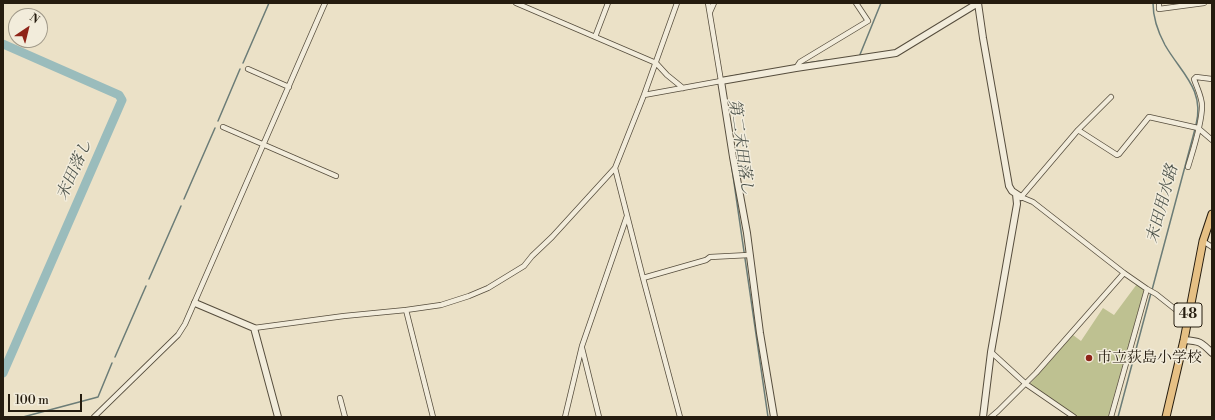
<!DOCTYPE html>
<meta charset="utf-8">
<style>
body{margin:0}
#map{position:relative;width:1215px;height:420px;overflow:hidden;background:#ebe1c7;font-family:"Libre Bodoni",serif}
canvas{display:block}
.frame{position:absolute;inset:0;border:4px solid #251c0f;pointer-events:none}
.north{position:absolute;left:8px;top:8px;width:40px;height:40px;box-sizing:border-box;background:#f2ecdb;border:1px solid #a09989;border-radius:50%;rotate:35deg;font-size:11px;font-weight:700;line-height:16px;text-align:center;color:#251c0f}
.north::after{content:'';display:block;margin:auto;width:14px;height:18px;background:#8f2418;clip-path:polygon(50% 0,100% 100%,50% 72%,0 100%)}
.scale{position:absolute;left:8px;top:394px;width:74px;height:18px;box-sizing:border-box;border:2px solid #251c0f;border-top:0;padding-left:5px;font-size:12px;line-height:14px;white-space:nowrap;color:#251c0f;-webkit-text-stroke:3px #f2ecdb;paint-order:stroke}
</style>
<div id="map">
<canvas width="1215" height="420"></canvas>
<div class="frame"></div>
<div class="north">N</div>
<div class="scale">100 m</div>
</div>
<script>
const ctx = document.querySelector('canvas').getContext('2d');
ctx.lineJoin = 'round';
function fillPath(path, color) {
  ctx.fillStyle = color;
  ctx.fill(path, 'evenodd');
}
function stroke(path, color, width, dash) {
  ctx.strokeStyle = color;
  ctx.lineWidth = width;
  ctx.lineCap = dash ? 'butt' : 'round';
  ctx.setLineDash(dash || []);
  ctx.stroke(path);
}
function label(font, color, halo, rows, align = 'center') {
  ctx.font = font + ' "Libre Bodoni","Noto Serif JP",serif';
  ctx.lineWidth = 3;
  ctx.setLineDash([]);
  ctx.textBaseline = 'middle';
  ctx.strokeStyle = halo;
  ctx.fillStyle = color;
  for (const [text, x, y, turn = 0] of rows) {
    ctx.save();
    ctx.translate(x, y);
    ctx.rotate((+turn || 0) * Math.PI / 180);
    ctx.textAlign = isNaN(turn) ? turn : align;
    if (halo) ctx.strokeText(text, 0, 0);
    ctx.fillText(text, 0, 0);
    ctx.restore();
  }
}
const green = new Path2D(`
 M1137,284L1144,290L1108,417H1078L1029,385L1073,335L1081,341L1103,308L1114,315Z`);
const stream = new Path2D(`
 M1153,3C1153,17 1158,32 1165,45C1181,73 1205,89 1196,125
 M859,57L881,3
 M243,63L269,3
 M801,64L827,60
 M722,78L760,71
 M218,121L240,69
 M731,162L768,417
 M184,199L215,128
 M149,279L181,206
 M1152,290L1195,129
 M115,357L146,286
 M23,417L98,397L112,363
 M1118,417L1151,293`);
const river = new Path2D(`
 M3,44L119,95L122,100L3,373`);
const minor = new Path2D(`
 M516,3L656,63L667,75L683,88
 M1159,3V9L1204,3
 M710,12L714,3
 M595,37L608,3
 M796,68L800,62L868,21L856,3
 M248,69L289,87
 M644,95L721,81L708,3
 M1111,97L1078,130L1021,197L1033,202L1124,273L1147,289L1156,294L1185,317L1188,318
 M223,127L336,176
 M1078,130L1117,155L1119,154L1149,117L1198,128L1212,140
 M1188,167C1193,150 1202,124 1202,106C1202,97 1197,88 1194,79L1196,77L1212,79
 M615,168L643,278L680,417
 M1203,241L1212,247
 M643,278L706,260L710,257L749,255
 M406,310L433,417
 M254,328L344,316L406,310L441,305L469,296L488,288L524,266L532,256L552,237L615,168L644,95L677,3
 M582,348L599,417
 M991,352L1026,384L1074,417
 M340,398L345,417
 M94,417L178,335L185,324L325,3
 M565,417L582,346L627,216
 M991,417L998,411L1036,373L1124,273
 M1111,417L1147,289`);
const tertiary = new Path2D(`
 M195,303L254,328L278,417
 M1184,340C1200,341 1201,342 1212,353
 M774,417L760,333L747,233L733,157L721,81L796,68L896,53L978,3L983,38L1009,186L1012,191L1021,197
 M983,417L991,352L1017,204L1016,194`);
const primary = new Path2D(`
 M1166,417L1184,340L1203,241L1212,214`);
const markers = [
 [1089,358,4,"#8f2418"]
];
const shields = [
 [1188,315,28]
];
const shieldNames = [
 ["48",1188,315]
];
const poiNames = [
 ["市立荻島小学校",1097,358]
];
const waterNames = [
 ["第二末田落し",740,147,82],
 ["末田落し",75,170,-66],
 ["末田用水路",1163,204,-75]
];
fillPath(green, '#bec191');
stroke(stream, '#6b7c77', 1.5);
stroke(river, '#9abcbc', 9);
stroke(minor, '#564d3d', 6);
stroke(tertiary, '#564d3d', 8);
stroke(primary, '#251c0f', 9);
stroke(minor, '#f2ecdb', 4.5);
stroke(tertiary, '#f2ecdb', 6);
stroke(primary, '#e6c084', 7);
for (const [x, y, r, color] of markers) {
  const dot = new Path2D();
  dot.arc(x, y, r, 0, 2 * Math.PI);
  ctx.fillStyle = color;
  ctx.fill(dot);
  stroke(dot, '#f2ecdb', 1.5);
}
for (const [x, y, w] of shields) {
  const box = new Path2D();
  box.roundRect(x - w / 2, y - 12, w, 24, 3);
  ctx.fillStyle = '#f2ecdb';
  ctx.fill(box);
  stroke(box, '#251c0f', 1);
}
label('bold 14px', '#251c0f', null, shieldNames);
label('15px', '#251c0f', '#f2ecdb', poiNames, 'left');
label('italic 16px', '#4e544c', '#f2ecdb', waterNames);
</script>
